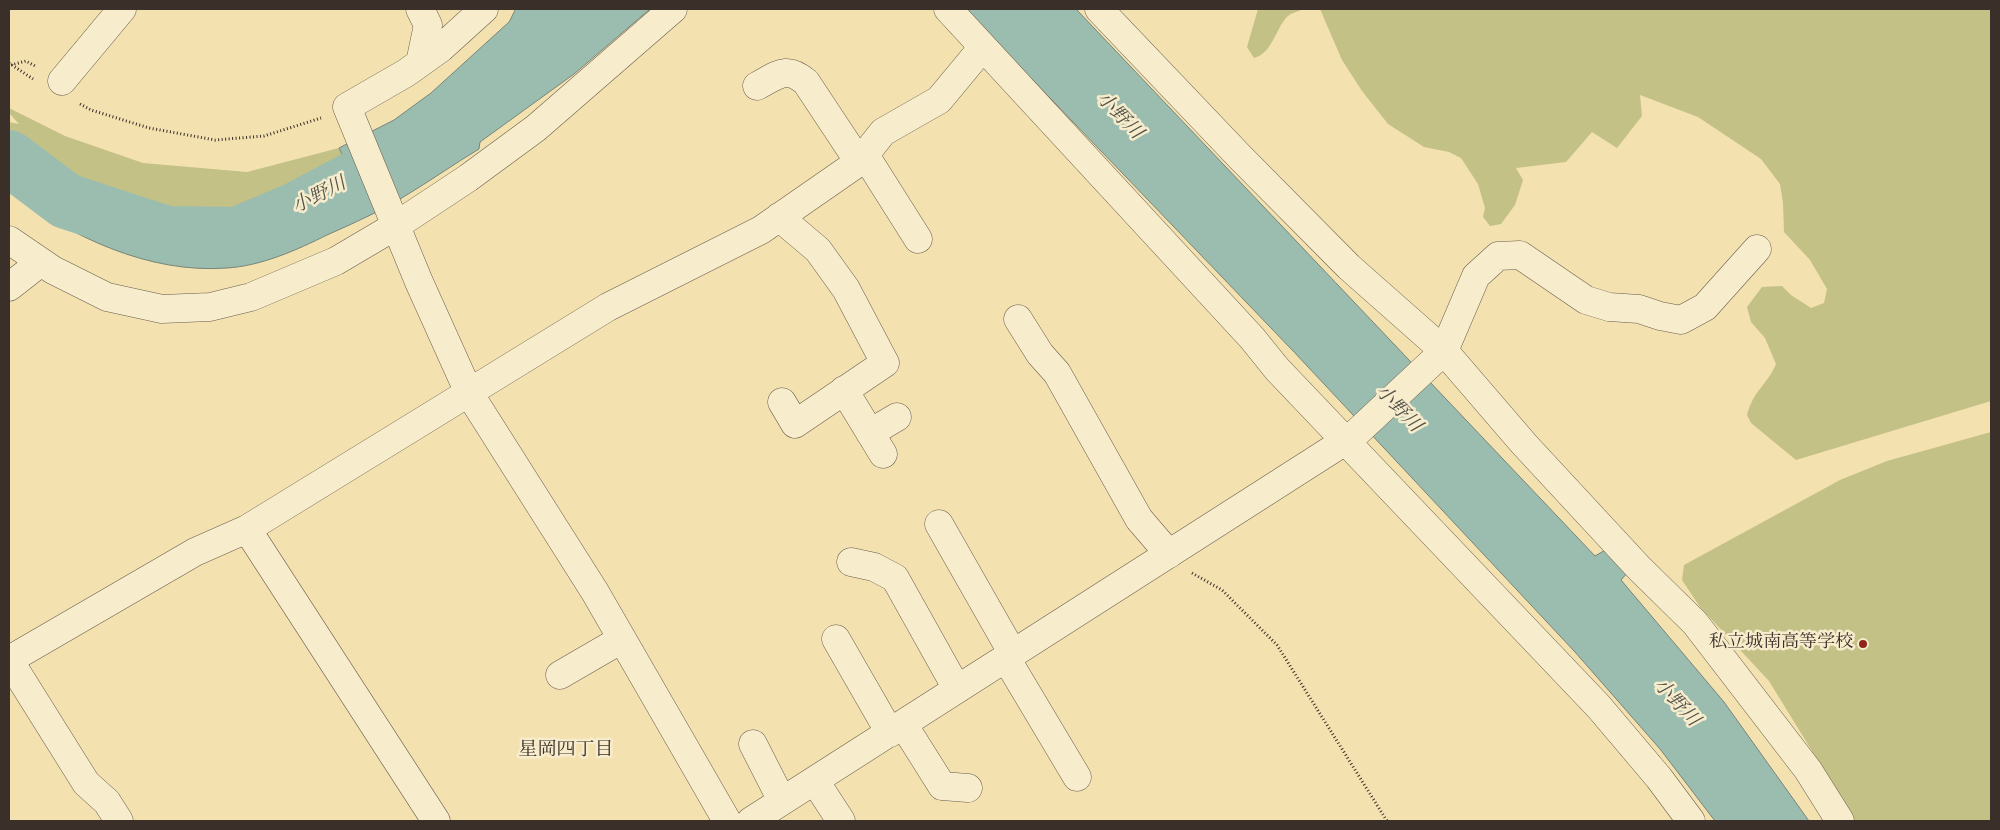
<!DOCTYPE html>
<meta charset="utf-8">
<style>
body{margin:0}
#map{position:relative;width:2000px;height:830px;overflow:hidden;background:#f3e1b0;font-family:"Sorts Mill Goudy",serif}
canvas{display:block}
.frame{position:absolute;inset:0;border:10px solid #3b2f29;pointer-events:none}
</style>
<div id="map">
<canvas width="2000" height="830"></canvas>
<div class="frame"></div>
</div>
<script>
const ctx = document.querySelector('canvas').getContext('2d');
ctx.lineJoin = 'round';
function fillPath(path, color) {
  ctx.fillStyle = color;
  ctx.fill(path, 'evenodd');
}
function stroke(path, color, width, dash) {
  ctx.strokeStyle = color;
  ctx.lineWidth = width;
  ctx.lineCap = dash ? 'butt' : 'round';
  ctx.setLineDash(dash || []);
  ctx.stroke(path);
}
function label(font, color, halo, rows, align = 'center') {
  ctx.font = font + ' "Sorts Mill Goudy","Noto Serif JP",serif';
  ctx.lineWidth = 5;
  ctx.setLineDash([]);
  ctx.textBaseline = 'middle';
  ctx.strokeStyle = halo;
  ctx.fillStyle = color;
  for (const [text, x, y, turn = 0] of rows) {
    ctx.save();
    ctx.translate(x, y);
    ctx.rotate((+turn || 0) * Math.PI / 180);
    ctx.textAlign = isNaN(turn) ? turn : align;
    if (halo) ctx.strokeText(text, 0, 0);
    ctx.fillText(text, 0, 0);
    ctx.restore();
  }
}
const green = new Path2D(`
 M1258,9H1304C1299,11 1290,13 1286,18C1275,31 1272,53 1254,58L1247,47Z
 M1320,9H1991V401L1796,460L1751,423L1747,415C1753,391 1767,385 1776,364L1765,338L1751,322L1747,307L1762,287L1782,286L1791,295L1811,308L1824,303L1827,289L1810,260L1784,232L1783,203L1780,184L1761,159L1698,117L1640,95L1642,116L1617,148L1592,132L1566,162L1516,168L1523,180L1515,205L1501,224L1490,226L1483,217L1485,208L1478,184L1461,158L1449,152L1424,147L1388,124L1362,91L1342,60Z
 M9,108L65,136L143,163L247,172L339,148L355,180L296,210L237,235L167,234L66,201L30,170L9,145V122L19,124L9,113Z
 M1991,432V821H1855L1769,681L1700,607L1682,580L1684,565L1840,480L1887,461Z`);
const water = new Path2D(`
 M516,9H650L574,74L480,142L479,149C454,164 430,181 405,196C381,211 354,223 327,235C297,250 261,266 227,268C148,274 71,236 9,192V145L30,170L66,201L167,234L237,235L296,210L355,180L339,148L394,120L431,93L509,22Z
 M965,9H1076L1595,556L1607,549L1628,572L1621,580L1724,702L1809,821H1715L1660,749L1575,652L1295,353Z`);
const river = new Path2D(`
 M9,158L66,201L167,234L237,235L296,210L421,144`);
const path = new Path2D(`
 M9,63L33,79
 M11,65L26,61L37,67
 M80,104L91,110L149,128L215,140L264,136L321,118
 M1192,573L1222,590L1277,645L1387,821`);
const street = new Path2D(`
 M420,9L428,25L420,63L406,73L347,107L419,282L469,393L595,592L727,821
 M948,9L1252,338L1277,369L1599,707L1659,778L1691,821
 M1099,9L1240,157L1349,267L1444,351L1524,444L1639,568L1695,623L1808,770L1840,821
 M420,63L441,48L484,9
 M62,81L122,9
 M757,86C778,75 786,65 806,82L859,162
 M865,155L918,239
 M779,217L818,250L846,289L885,363L795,424L782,402
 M9,240L53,270L107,297L162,309L210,307L251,297L336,261L397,225L468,178L536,128L673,9
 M9,287L41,262
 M1018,319L1040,354L1057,373L1139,519L1169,554
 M844,390L883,454
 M870,433L897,417
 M939,524L1013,654
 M247,529L436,821
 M851,562L874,567L895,578L957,689
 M836,639L890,733
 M1006,658L1077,777
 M9,660L195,552L247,529L608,307L761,230L859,162L883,132L939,100L983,47
 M9,660L86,783L107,802L119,821
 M560,675L622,639
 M903,724L942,786L968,788
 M753,744L782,801
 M815,781L841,821
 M751,821L1353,436L1444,351L1476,276L1498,256L1520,255L1586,300L1609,307L1639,309L1660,316L1681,320L1705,307L1757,249`);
const markers = [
 [1863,644,5,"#8f2418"]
];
const poiNames = [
 ["私立城南高等学校",1853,644]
];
const waterNames = [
 ["小野川",1118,117,46],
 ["小野川",320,197,-27],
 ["小野川",1397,410,46],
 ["小野川",1675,704,47]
];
const neighbourhoodNames = [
 ["星岡四丁目",566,752]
];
fillPath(green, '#c3c186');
fillPath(water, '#9bbdaf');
stroke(water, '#758479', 1);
stroke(river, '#9bbdaf', 56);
stroke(street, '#695c4b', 29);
stroke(path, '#3b2f29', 3, [1, 2.5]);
stroke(street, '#f7eccc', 28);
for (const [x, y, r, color] of markers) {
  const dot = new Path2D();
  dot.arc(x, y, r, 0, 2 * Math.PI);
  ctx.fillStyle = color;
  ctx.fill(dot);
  stroke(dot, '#f7eccc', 2);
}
label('18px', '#3b2f29', '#f7eccc', poiNames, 'right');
label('italic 19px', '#53524a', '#f7eccc', waterNames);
label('19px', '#3b2f29', '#f7eccc', neighbourhoodNames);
</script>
